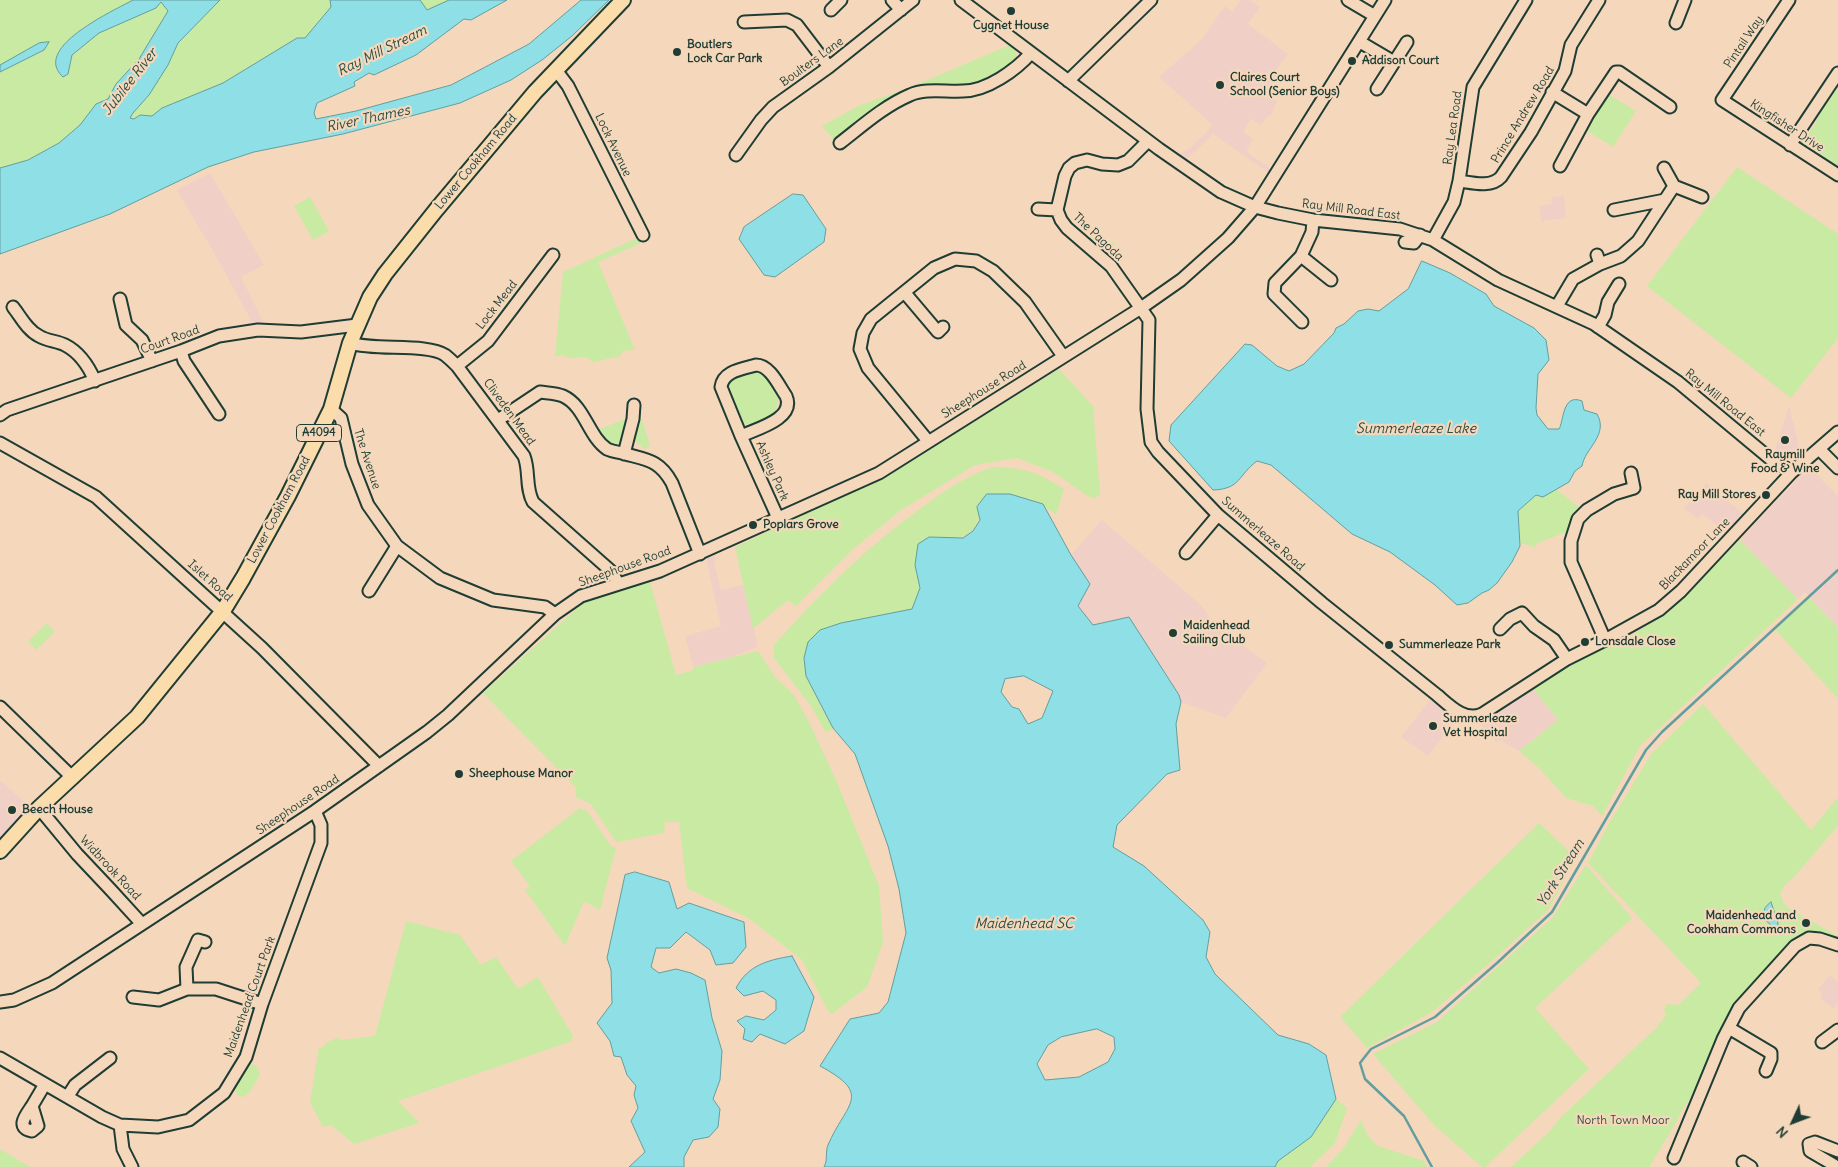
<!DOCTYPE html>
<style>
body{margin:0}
#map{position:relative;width:1838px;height:1167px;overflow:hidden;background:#f5d8bb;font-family:Delius,sans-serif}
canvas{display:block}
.north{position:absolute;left:1768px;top:1097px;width:50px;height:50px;-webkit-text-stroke:4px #f5d8bb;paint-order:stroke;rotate:227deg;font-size:14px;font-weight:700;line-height:20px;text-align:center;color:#1f3d34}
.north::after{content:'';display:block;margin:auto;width:18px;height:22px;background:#1f3d34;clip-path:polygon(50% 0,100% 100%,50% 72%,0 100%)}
</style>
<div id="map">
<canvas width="1838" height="1167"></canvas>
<div class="north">N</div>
</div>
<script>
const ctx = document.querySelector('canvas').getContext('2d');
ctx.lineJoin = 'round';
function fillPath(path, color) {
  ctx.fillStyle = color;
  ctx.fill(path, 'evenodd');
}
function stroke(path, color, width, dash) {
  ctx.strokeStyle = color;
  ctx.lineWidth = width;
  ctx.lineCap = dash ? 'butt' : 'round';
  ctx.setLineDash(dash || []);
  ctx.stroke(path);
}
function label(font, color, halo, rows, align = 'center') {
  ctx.font = font + ' Delius,sans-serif';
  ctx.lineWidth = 4.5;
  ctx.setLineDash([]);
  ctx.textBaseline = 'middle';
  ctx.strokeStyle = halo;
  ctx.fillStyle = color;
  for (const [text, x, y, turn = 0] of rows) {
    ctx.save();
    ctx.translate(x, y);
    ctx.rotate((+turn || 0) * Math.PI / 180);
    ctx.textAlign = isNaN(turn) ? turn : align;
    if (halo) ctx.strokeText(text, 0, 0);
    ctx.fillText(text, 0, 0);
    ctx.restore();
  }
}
const built = new Path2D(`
 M1241,0H1250L1260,7L1248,24L1288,54L1275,71L1278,75L1266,94L1277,101L1271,115L1267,117L1261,125L1251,119L1243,132L1253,139L1247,149L1248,153L1272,169L1269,173L1213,134L1186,160L1179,154L1190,148L1207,132L1212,124L1159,77L1201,40L1225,6L1232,12Z
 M210,173L264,265L241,277L266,327L254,326L221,265L177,190Z
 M1564,196L1566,218L1541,221L1539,206L1552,204L1551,197Z
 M1789,405L1801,456L1791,460L1784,459L1774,454Z
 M1809,467L1838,496V627L1805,592L1798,599L1740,540Z
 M1706,483L1746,516L1729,535L1702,514L1698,519L1684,508Z
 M1102,520L1202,606L1212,622L1267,663L1226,718L1181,702L1179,695L1136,629L1093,625L1078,606L1071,555Z
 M715,555L716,561L714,562L721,590L743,585L758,647L731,657L693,667L685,636L721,626L706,558Z
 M1533,689L1558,720L1519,751L1500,740L1497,742L1478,722Z
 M1432,697L1453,714L1448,720L1453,725L1428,756L1401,737Z
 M0,780L31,808L0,843Z
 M1830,975L1838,982V1005L1834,1009L1820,998L1823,994L1818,989Z`);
const green = new Path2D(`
 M0,0H133L83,27L55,60L57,72L63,77L68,74L72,55L99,33L156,8L161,2L168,12L139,59L116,84L108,99L96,104L80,125L59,143L28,160L0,168Z
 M220,0H330L331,7L305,38H297L223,83L162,108L152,116L140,115L134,119L130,118L133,113L149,95L168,65L178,43Z
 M420,0H449L427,10Z
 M1012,44L1016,50V59L976,87L932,86L836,143L822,126L860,105L906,89Z
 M1838,81V166L1801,142L1804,140L1817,121L1814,118Z
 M1606,93L1636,111L1613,147L1584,129Z
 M1737,167L1838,234V338L1791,398L1647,286Z
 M310,197L329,231L313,240L294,206Z
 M1089,237H1094L1101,242H1114L1115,245L1096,246Z
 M637,238L641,243L598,262L635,350L622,351L621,356L593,362L586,357L568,358L563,355L555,356L563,272Z
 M1116,247L1118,260L1113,263L1098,249Z
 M752,369L762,372L779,398L775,413L753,425L741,424L726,388L728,380Z
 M1059,369L1093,406L1100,495L1095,498L1089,497L1053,472L1017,458L975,465L901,510L853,549L796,606L788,600L753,629L735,547L886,477Z
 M640,415L650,444L645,450L635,441L636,429Z
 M625,419L628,421L623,445C608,445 603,444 597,430Z
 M993,467C1024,468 1038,472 1064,489L1056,515C1034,497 1015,494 987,494C975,534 973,542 929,537L915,566L920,588L912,609L841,623L820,630L809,641L804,658L806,676L833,728L826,733L811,706L774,658V645C819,594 868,546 924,506C946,490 967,475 993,467Z
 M1556,489L1580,508L1568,531L1536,544L1535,547L1520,543L1518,511L1536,495L1543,497Z
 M1740,540L1798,599L1640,746L1602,816L1593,806L1566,798L1540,769L1519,751L1558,720L1533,689L1575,662L1632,635L1671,610Z
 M650,582L676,675L694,670L693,667L758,651L775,677L794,695L809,722L836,780L879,886L883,942L867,987L832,1014L828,1011L802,960L750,919L687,888L679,822H665L664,833L616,842L591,804L576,797V788L483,693L583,603L612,592Z
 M1809,597L1838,628V699L1775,629Z
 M47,623L55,632L36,650L28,641Z
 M1703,704L1811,830L1838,797V826L1793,878L1785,885L1780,893L1784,904L1788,908L1838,936V940L1814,933L1736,1005L1732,1035L1681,1112L1677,1121L1649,1167H1511L1550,1131L1559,1119L1657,1027L1666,1015L1664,1009L1667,1004L1678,1005L1701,983L1588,863L1610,822L1652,753Z
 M580,808L588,812L611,846L616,848L600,910L584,901L565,946L525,890L530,886L511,861Z
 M1539,823L1576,858L1548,910L1494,959L1432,1012L1367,1048L1340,1017Z
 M1586,865L1632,918L1535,1008L1589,1069L1485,1167H1482L1434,1125L1373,1054L1437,1022L1553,917Z
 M406,921L460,935L481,965L496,957L518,989L538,977L573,1036L572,1041L398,1101L419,1123L354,1144L331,1125L323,1127L310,1102L319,1047L322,1048L326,1043L338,1037L340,1040L375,1036Z
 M251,1064L256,1065L260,1074L250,1092L243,1097L238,1096L234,1088L244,1067Z
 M1336,1099L1347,1108L1335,1143L1310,1167H1275L1278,1161L1311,1137Z
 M1361,1120L1368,1136L1378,1146L1424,1161L1427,1167H1326L1343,1149Z
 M0,1149L30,1167H0Z`);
const water = new Path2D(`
 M133,0H220L178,43L168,65L149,95L133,113L130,118L134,119L140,115L152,116L162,108L223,83L297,38H305L331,7L330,0H420L427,10L449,0H507L471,20L464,19L416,55L374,75L369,73L354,82L355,86L317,103L314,113L316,119L356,111L451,85L529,44L581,0H609L572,36L542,60L511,80L460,103L343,134L254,152L208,167L110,214L0,254V168L28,160L59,143L80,125L96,104L108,99L116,84L139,59L168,11L161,2L156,8L99,33L72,55L68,74L63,77C31,48 113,11 133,0Z
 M49,42L44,50L0,72V65L39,43Z
 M793,194L803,195L826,229L824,242L775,277L764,275L739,239L744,227Z
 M1422,261L1450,273L1486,294L1494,306L1534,328L1546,340L1549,360L1538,374L1536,408L1537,415L1548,429H1559C1564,421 1562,393 1582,401L1584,410L1597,414C1609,435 1585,448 1582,466L1575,471L1569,482L1543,497L1536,495L1518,511L1520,546L1512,562L1497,583L1489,590L1482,593L1468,603L1457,605L1435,585L1390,552L1352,534L1271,465L1257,461C1238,475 1241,489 1213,490L1169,441L1171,425L1245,344L1252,345L1277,366L1289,371L1304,364L1334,333L1336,328L1344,324L1358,311L1368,309L1379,311L1408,289Z
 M987,494H1010L1043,504L1071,555L1090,584L1078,606L1093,625L1129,617L1179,695L1181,702L1176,724L1180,770L1167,774L1117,825L1113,847L1144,866L1203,920L1210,932L1206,957L1215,974L1278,1035L1309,1044L1326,1055L1336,1099L1311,1137L1278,1161L1275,1167H824C828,1160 825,1152 828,1145C846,1103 874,1095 820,1066L850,1019L879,1013L888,1002L906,933L899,889L888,846L855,754L833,728L806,676L804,658L808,642L820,630L841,623L912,609L920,588L915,565L918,544L929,537L963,538L973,531L980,520L977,507ZM1024,676L1053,691L1042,718L1028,724L1019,709L1012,707L1001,692L1005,679ZM1097,1029L1114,1037L1115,1049L1108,1062L1079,1077L1045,1080L1037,1064L1048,1045L1061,1037Z
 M635,872L669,882L677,909L689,903L744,922L746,947L733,963L716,965L710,950L686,932L670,948H656L651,967L659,973L676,969L691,973L705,980L712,1018L722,1051L720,1080L713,1099L720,1109L718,1127L709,1137L693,1140L684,1157V1167H629L645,1152L631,1121L638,1108L634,1095L636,1086L627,1075L621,1057L614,1056L610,1041L597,1023L612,1003L611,970L607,958L625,875Z
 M1771,902L1778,923V927H1773L1762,917L1765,908Z
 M792,956L814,997L804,1031L785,1044L760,1034L752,1042L743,1039L745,1029L737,1021L746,1016L764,1020L776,1010V1000L763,991L744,996L736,988C748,965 768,960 792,956Z`);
const stream = new Path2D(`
 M1432,1167L1404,1116L1365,1079L1360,1063L1371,1049L1435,1017L1497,963L1552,912L1646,750L1662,732L1838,570`);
const minor = new Path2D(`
 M892,0L901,10
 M961,0L1159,149L1221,192L1255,207L1278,213L1313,220L1400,229L1433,240L1498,280L1594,324L1678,382L1773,461L1786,468L1792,472
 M1348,0L1375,16
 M1789,0L1722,100L1838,175
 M831,10L841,0
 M744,22L787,20L797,25L829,67
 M1676,23L1685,0
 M1360,42L1394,62
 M556,70L568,86L643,235
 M1068,81L1151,0
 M1377,89L1407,42
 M1552,92L1588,114
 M1148,141L1128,161L1118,165L1102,164L1087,160L1075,163L1069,168L1065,176L1057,210L1061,220L1067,228L1111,266L1149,320L1147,409L1151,442L1158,452L1218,515L1322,603L1437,695C1450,706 1465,722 1482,714L1567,659L1605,640L1659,610L1681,591L1792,472L1838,432
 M840,143C862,126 884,106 910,95C925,88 946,92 963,91C987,91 1016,70 1031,53
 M1790,145L1838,73
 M736,155L761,120L773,107L829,67L913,0
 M1560,166L1588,114L1616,72H1619L1670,107
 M1459,181C1473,183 1491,188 1501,177L1531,132L1565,71L1571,45L1599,0
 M1674,186L1702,197
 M1038,209L1057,210
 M1614,210L1665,200
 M1433,240L1454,202L1459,181L1473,87L1526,0
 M1405,242L1414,243L1420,235
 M1301,256L1331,280
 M1600,264L1621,256L1638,241L1674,186L1664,168
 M905,293L938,332L943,327
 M120,299L126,325L142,340L152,361
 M1557,306L1573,279L1600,264L1597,255
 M13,307C21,317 27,330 39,336C47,341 57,341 65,345C79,352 89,367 95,381
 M1302,322L1274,294L1275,283L1301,256L1312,232L1313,220
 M1598,327L1605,315L1608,302L1619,284
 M350,343C375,351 427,343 445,355C449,358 453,362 457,366L524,456C530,471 525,487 533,502L611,571L618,583
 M181,351L184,361L219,414
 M756,365C770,365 779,386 786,396C796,419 756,429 741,436L721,387C723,371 742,369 756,365Z
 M457,366L488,341L553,255
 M331,409L341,418L352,464L368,505L397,546L440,578L493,600L545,607L555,614
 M0,415L7,410L181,351L219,336L258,330L301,332L357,325
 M498,420L540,392C547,393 556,393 563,396C585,406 588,436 607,449C611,451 617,452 622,453C646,460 659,459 672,483L700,554
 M741,436L778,518
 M928,441L868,368L860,349L863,333L871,319L934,268L955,259L976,261L993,271L1025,302L1063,356
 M0,443L96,497L262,648L379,766
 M1819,449L1838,468
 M624,454L633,419L634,405
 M1186,553L1218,515
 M369,591L397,546
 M1500,629L1510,619L1522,613L1534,626L1554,640L1567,659
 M1605,640L1571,562V541L1578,519L1587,510L1614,494L1634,488L1631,473
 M0,707L73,778
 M39,808L77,854L110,889L142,924
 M187,989L186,967L198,940L205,942
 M133,997L159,1000L187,989H216L262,1004
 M0,1002L14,1000L52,983L315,811L427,732L448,715L555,614L581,596L660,571L879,473L1141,308L1181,280L1228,238L1255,207L1385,0
 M1729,1028L1771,1053V1059L1766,1071
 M1822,1042L1838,1030
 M0,1058L102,1117L120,1125L158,1127L189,1120L224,1093L246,1057L262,1004L321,843V825L315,811
 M68,1096L75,1085L110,1058
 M32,1106C26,1115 15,1128 32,1131L38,1126L32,1106L45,1084
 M120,1125L123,1149L132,1167
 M1674,1158L1723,1039L1739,1008L1795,946L1809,938L1820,939L1838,945
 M1743,1162L1751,1167
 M1834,1165L1810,1151L1809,1144L1815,1142L1838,1151`);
const major = new Path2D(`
 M0,851L39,808L137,717L223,611L243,578L288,496L331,409L350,343L370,297L385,274L436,210L535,92L623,0`);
const markers = [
 [1011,11,5,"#1f3d34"],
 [677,52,5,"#1f3d34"],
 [1352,61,5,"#1f3d34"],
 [1220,85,5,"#1f3d34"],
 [1785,440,5,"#1f3d34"],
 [1766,495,5,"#1f3d34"],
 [753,525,5,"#1f3d34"],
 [1173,633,5,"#1f3d34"],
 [1585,642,5,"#1f3d34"],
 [1389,645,5,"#1f3d34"],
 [1433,726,5,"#1f3d34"],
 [459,774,5,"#1f3d34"],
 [12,810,5,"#1f3d34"],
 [1806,923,5,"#1f3d34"]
];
const shields = [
 [319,433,45]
];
const shieldNames = [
 ["A4094",319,433]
];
const poiNames = [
 ["Cygnet House",1011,26,"center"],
 ["Boutlers",687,45],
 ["Lock Car Park",687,59],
 ["Addison Court",1362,61],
 ["Claires Court",1230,78],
 ["School (Senior Boys)",1230,92],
 ["Raymill",1785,455,"center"],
 ["Food & Wine",1785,469,"center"],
 ["Ray Mill Stores",1756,495,"right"],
 ["Poplars Grove",763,525],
 ["Maidenhead",1183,626],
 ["Sailing Club",1183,640],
 ["Lonsdale Close",1595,642],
 ["Summerleaze Park",1399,645],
 ["Summerleaze",1443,719],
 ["Vet Hospital",1443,733],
 ["Sheephouse Manor",469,774],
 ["Beech House",22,810],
 ["Maidenhead and",1796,916,"right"],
 ["Cookham Commons",1796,930,"right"]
];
const streetNames = [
 ["Pintail Way",1744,42,-56],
 ["Boulters Lane",812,62,-36],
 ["Prince Andrew Road",1523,115,-59],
 ["Kingfisher Drive",1787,126,33],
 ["Ray Lea Road",1453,128,-82],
 ["Lock Avenue",613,145,64],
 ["Lower Cookham Road",476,162,-50],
 ["Ray Mill Road East",1351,210,7],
 ["The Pagoda",1098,237,43],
 ["Lock Mead",497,305,-52],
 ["Court Road",170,340,-20],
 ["Sheephouse Road",984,390,-32],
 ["Ray Mill Road East",1725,403,39],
 ["Cliveden Mead",509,412,54],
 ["The Avenue",367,459,72],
 ["Ashley Park",772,471,66],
 ["Lower Cookham Road",279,510,-62],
 ["Summerleaze Road",1263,534,41],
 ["Blackamoor Lane",1695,554,-46],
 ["Sheephouse Road",625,567,-20],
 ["Islet Road",210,581,42],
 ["Sheephouse Road",298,805,-34],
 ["Widbrook Road",110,868,47],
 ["Maidenhead Court Park",250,997,-70]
];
const parkNames = [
 ["North Town Moor",1623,1121]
];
const waterNames = [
 ["Ray Mill Stream",382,51,-26],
 ["Jubilee River",130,82,-52],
 ["River Thames",368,119,-12],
 ["Summerleaze Lake",1416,429],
 ["York Stream",1561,873,-58],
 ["Maidenhead SC",1024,924]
];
fillPath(built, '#f0cfc6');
fillPath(green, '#c8eaa3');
fillPath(water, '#8edfe6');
stroke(water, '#629e9f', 1);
stroke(stream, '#629e9f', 2.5);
stroke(minor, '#1f3d34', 15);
stroke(major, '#1f3d34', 18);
stroke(minor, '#f5d8bb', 11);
stroke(major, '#faddab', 14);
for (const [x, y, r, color] of markers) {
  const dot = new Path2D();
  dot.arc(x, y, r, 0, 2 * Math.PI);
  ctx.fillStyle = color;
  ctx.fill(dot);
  stroke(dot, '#f5d8bb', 2);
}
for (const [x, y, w] of shields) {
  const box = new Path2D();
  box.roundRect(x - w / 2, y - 8.5, w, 17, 4);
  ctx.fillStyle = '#f5d8bb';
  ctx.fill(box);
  stroke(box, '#1f3d34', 1);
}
label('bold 11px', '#1f3d34', null, shieldNames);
label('bold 12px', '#1f3d34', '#f5d8bb', poiNames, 'left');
label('12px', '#1f3d34', '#f5d8bb', streetNames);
label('12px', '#304e3f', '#f5d8bb', parkNames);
label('italic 14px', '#2a4d46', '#f5d8bb', waterNames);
</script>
